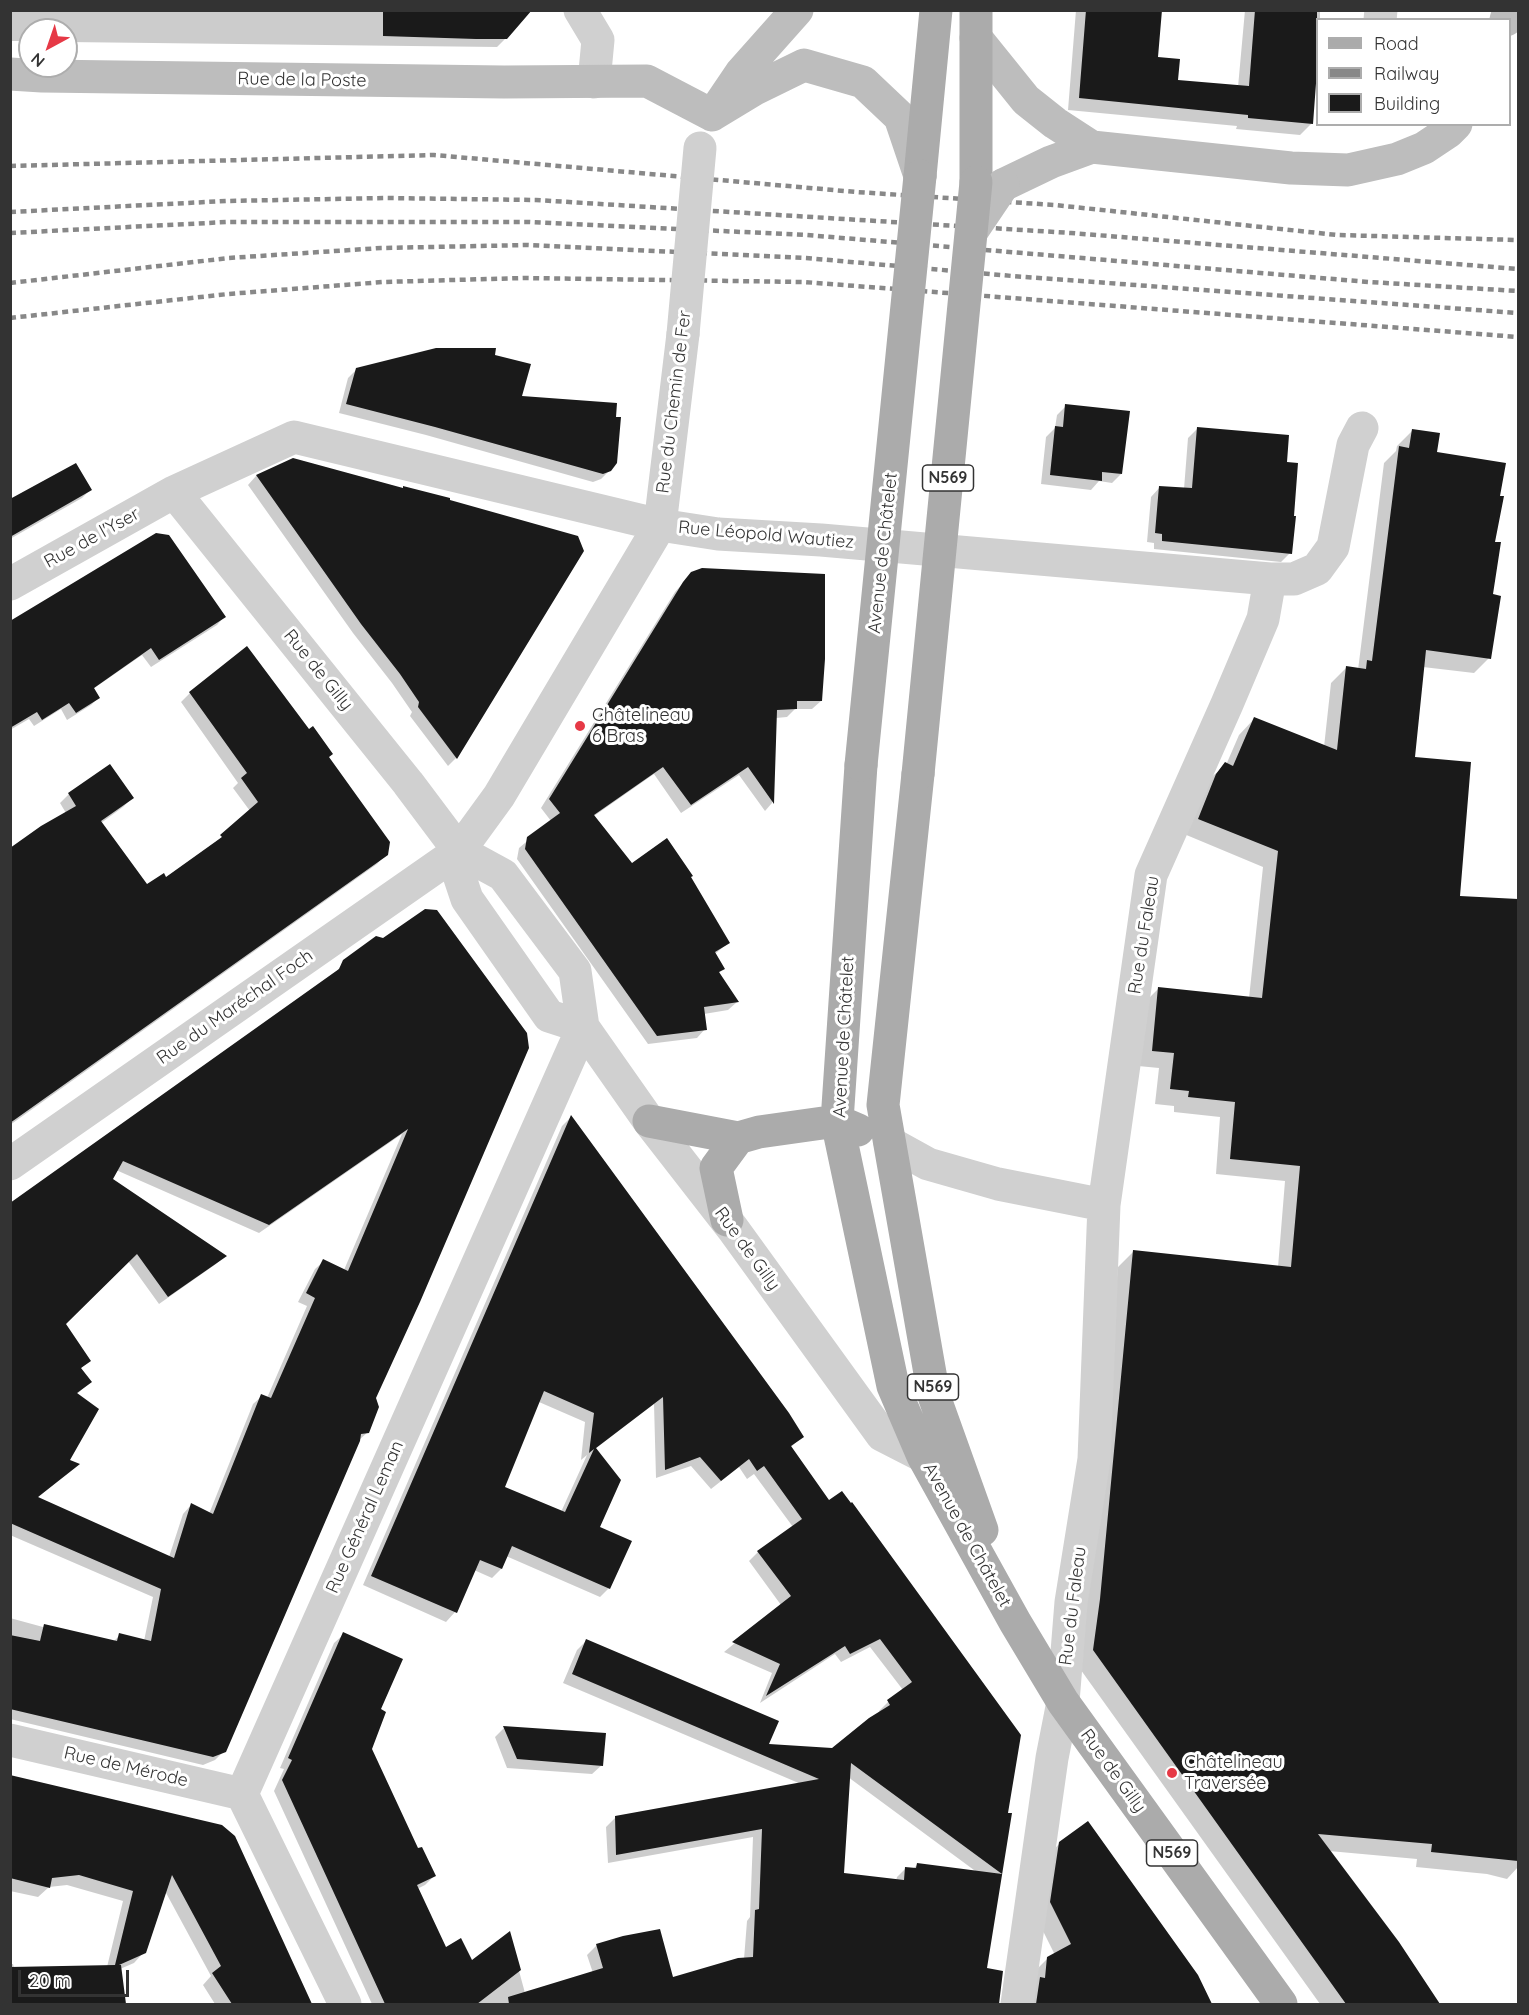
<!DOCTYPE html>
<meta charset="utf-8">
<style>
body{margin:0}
#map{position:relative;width:1529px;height:2015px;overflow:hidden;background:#fff;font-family:Quicksand,sans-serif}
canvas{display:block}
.frame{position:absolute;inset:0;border:12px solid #333;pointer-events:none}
.legend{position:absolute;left:1316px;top:18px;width:195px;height:108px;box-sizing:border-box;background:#fff;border:2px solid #adadad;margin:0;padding:8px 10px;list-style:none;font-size:18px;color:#333}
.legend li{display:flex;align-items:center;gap:12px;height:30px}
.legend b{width:30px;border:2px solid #adadad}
.north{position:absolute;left:18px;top:18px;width:60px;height:60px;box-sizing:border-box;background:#fff;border:2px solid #adadad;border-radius:50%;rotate:220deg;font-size:16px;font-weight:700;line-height:24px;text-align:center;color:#333}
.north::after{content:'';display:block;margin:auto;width:21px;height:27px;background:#e63946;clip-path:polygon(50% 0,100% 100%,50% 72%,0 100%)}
.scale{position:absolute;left:18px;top:1970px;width:111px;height:27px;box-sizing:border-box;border:3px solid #333;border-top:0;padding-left:8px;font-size:18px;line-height:21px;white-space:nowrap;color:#333;-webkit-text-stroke:4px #fff;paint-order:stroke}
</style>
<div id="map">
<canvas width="1529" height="2015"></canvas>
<div class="frame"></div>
<ul class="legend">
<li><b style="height:8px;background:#ababab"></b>Road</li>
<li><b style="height:8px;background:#888"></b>Railway</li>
<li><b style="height:16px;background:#1a1a1a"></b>Building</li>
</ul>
<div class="north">N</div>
<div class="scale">20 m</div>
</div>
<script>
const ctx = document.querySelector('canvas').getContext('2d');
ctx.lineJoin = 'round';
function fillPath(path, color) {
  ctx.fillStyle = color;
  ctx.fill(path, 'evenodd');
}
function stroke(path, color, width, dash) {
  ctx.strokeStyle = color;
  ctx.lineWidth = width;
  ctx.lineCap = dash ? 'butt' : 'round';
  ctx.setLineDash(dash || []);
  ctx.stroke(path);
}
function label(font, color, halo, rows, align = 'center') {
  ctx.font = font + ' Quicksand,sans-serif';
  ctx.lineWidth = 6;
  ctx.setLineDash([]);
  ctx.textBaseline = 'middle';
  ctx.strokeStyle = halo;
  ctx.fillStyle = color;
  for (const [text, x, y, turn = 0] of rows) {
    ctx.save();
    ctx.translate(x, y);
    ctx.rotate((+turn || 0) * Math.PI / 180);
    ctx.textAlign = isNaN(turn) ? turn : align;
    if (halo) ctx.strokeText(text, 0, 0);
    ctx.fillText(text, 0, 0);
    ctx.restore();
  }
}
const shadow = new Path2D(`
 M10,10H514L506,38L497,47L66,42V30H30V41H10Z
 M1076,10H1160L1156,58L1176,81L1238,87L1245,10H1320V20H1318L1312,123L1300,135L1236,129L1237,126L1068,110Z
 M493,356L520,397L610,470L601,479L593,482L426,435L339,413L348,378L357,369Z
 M1066,406L1121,474L1112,483L1099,481L1091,490L1041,484L1046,437L1055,428L1057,415Z
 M1197,429L1286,463L1290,553L1281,562L1154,549V543L1147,542L1151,497L1160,487L1184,489L1188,438Z
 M1412,431L1436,453L1498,497L1494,543L1489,658L1474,673L1423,667L1414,758L1458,897L1518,901V1867L1507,1879L1487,1874L1416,1867L1417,1859L1329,1851L1397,1943L1439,2004H1320L1078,1666L1118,1267L1133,1252L1278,1267L1285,1181L1216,1174L1220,1117L1174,1112V1106L1155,1104L1159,1068L1138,1066L1143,1004L1158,989L1249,998L1263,867L1184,834L1209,779L1226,765L1239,735L1254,719L1324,747L1331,683L1346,668L1358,670L1384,463L1396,451L1397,446Z
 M293,460L448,501L582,551L456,758L448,766L410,716L412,712L392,683L353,633L248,485L256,476Z
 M90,490L82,498L10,539V501Z
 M683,583L821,701L812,709H795L787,717L776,718L772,803L765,811L739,775L681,813L654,774L594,816L632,865L690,877L728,943L715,954L723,968L718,974L737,1002L728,1010L704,1014L705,1029L697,1038L648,1044L517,859L519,848L551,821L541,808L675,592Z
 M224,617L217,625L151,667L142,655L93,689L98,698L91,705L67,720L61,709L34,726L29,719L10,730V622Z
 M190,693L328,757L386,854L377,864L10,1125V850L66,813L60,803L69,794L132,798L123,807L101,823L147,886L166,879L212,846L250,811L233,788L238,783L181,702Z
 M436,912L375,1398L368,1432L358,1441L224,1751L215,1760L203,1765L10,1719V1618L43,1627L113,1642L120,1635L144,1641L153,1597L10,1535V1205L333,976L344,962ZM402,1134L344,1270L324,1261L315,1269L298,1302L307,1306L267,1398L262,1396L253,1404L209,1514L191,1505L183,1514L169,1557L37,1498L77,1465L68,1460L76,1395L90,1382L80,1369L89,1360L64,1324L128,1261L159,1304L216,1264L225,1256L111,1180L116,1170L259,1233Z
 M571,1117L802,1436L791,1447L1007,1814L1010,1815L985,1970L998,2004H372L274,1791L284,1769L280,1768L334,1643L344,1634L379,1710L371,1749L418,1850L434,1876L425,1885L417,1889L445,1949L471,1962L509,1934L525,1993L593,1973L587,1955L597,1945L672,1979L744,1959L747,1921L750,1917L753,1837L608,1863L606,1827L616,1817L801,1784L563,1683L577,1650L586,1641L767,1746L833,1750L880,1713L879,1711L888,1702L903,1690L870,1647L841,1662L835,1654L760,1703L772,1673L724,1652L781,1605L749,1561L758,1552L793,1527L754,1474L747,1479L739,1467L711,1489L691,1466L656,1478L654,1404L595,1449L598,1528L609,1588L600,1597L506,1556L501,1569L492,1578L474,1570L455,1612L446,1622L363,1585L562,1126ZM539,1402L585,1422L581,1460L587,1455L561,1512L503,1488ZM848,1777L978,1873L917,1865L913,1869L906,1868L897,1877L896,1881L842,1874Z
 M504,1728L602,1765L592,1774L507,1768L495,1737Z
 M10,1776L234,1837L311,2004H215L203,1985L211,1976L165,1891L144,1952L134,1963L120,1969L124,2004H10V1964H13L14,1968L107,1967L123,1901L67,1885L49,1887L38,1897L10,1891Z
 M1060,1843L1209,2002L1213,2004H1030L1033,1973L1048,1958L1055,1955L1037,1919L1045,1859Z`);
const building = new Path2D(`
 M383,10H532L507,39H476L383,36Z
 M1086,10H1162L1158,57L1180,59L1178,80L1249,86L1255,10H1317V70L1313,124L1248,118V115L1079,98Z
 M436,348H496L495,355L531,364L522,396L617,403L616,417H621L617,463L611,471L603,474L435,427L346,404L356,368Z
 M1065,404L1130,411L1122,474L1102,472V481L1050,475L1055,426L1063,427Z
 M1197,427L1289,435L1287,462L1298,463L1294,516H1296L1292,554L1162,541V534L1155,533L1159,486L1192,488Z
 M1412,429L1440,433L1437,452L1506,463L1500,496H1504L1495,542H1501L1493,594L1501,596L1491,659L1426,650L1415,757L1471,762L1460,896L1518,899V1861L1431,1852L1432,1844L1318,1834L1399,1942L1440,2004H1346L1093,1650L1100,1599L1133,1250L1291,1267L1300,1166L1230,1159L1235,1102L1188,1097L1189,1091L1170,1089L1174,1053L1152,1051L1158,987L1262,998L1278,851L1198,819L1216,774L1225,762L1233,766L1254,717L1337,750L1346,666L1366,669L1367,660L1372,661L1399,446L1409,448Z
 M293,458L403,488V486L450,498V500L578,536L584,551L457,759L418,707L419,702L400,674L361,624L256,475Z
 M76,463L92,490L10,537V499Z
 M156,533L169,535L226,617L159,660L151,648L94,688L100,698L76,713L69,703L42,720L37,712L10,728V621Z
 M702,568L825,574V659L822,701H797V709L777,710L774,804L748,767L691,805L663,767L594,815L632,863L667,838L693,876L691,877L730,943L715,952L725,969L719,972L739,1002L704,1007L707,1030L657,1036L525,849L527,837L560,813L549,799L683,582L691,572Z
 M247,646L309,729L313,726L333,754L329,757L390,842L388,855L10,1123V848L41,826L76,806L68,793L110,764L134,798L101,821L147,884L164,873L166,877L222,837L220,835L258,802L241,778L247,773L189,692Z
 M425,909L437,910L527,1033L529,1048L420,1302L376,1398L379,1407L369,1433L361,1434L360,1441L226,1752L213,1757L10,1709V1635L40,1641L44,1624L117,1641L119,1633L151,1641L161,1589L10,1523V1203L339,969L343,960L376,936L383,938ZM408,1129L348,1271L323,1259L306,1293L315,1298L271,1398L261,1394L213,1514L191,1503L174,1558L38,1497L80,1464L70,1460L99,1409L77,1393L92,1382L81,1368L91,1361L66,1324L137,1254L168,1297L227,1256L113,1179L123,1161L269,1225Z
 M571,1115L789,1413L804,1437L791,1446L829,1500L842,1491L851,1503L852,1502L1021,1735L1008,1813H1012L987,1968L1003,1971L999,2004H509L508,1997L603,1968L596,1944L623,1936L660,1929L673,1977L738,1958L753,1957L755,1910L759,1909L762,1829L616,1855L615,1816L819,1779L572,1674L586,1639L779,1721L769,1744L832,1748L869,1718L890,1705L887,1700L912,1682L880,1639L850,1654L845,1646L766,1696L780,1664L732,1642L791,1596L757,1551L802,1519L764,1466L757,1471L749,1459L721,1481L700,1457L665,1470L663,1397L596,1448L621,1480L600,1527L632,1541L610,1589L512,1546L502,1569L480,1560L457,1613L371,1576ZM544,1391L594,1413L589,1453L594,1449L565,1512L505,1487ZM851,1763L1002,1874L917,1863L916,1868L905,1867L904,1880L844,1873Z
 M343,1632L403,1659L381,1709L386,1712L372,1749L418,1848L422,1847L436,1876L417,1885L446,1947L461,1938L472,1960L510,1931L521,1970L477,2004H385L282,1780L292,1760L288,1758Z
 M503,1726L606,1733L603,1766L517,1759Z
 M10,1775L222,1825L235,1836L312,2004H232L212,1973L221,1966L172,1875L146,1953L119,1965H121L126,2004H10V1967L115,1965L133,1891L79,1875L52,1878L50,1888L10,1878Z
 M1088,1821L1198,1975L1212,2004H1036L1040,1977L1045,1978L1047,1957L1071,1944L1050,1902L1059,1842Z`);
const street = new Path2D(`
 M580,10L598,40L594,82
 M1380,20L1381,10
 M174,492L408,783L459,851L503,875L575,971L583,1027L649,1121L733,1229L882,1435L923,1456
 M10,584L174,492L294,437L660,525L718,534L821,540L1270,579H1294L1317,569L1333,547L1353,445L1362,428
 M459,851V875L467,899L549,1016L583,1027
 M890,1143L928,1164L998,1184L1104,1205
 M10,1164L459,851L499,796L660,525L683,334
 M10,1740L242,1794
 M345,2004L242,1794L583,1027
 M1017,2004L1052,1758L1063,1702L1071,1602L1094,1459L1104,1205L1151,875L1227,704L1263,619L1270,579`);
const secondary = new Path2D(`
 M1506,20L1509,10
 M976,38L1026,100L1055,123L1092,147
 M10,74L42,76L504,82L647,81L712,115
 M720,104L741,73L797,10
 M712,115L755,89L804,65L863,82L900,117L920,176
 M1003,185L1051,162L1092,147L1291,168L1348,170L1397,159L1424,148L1448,132L1456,124`);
const primary = new Path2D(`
 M920,176L936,10
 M976,182V10
 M861,765L837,1121L893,1386L923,1456L1015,1622L1063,1702L1281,2004
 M918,774L883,1105L934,1396L982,1530
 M649,1121L738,1138L759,1132L837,1121L858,1130
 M727,1220L716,1168L738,1138`);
const rail = new Path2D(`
 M10,166L434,155L856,192L1055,205L1337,235L1518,240
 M10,212L226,201L385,198L536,200L1071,233L1518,269
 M10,233L227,222H528L807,235L1369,282L1518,291
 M10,283L229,258L381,248L528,245L806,258L1012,276L1518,313
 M10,318L228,294L383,282L524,278L804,282L1518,337`);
const streetBridge = new Path2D(`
 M683,334L700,148`);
const secondaryBridge = new Path2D(`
 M972,231L1003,185`);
const primaryBridge = new Path2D(`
 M861,765L920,176
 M918,774L976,182`);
const markers = [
 [580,726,6,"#e63946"],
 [1172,1773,6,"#e63946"]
];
const shields = [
 [948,478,51],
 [933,1387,51],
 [1172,1853,51]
];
const shieldNames = [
 ["N569",948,478],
 ["N569",933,1387],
 ["N569",1172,1853]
];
const streetNames = [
 ["Rue de la Poste",302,80,1],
 ["Rue du Chemin de Fer",674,402,-83],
 ["Rue Léopold Wautiez",766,535,5],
 ["Rue de l'Yser",92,538,-29],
 ["Avenue de Châtelet",883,553,-84],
 ["Rue de Gilly",318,670,51],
 ["Rue du Faleau",1144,935,-81],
 ["Rue du Maréchal Foch",235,1007,-35],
 ["Avenue de Châtelet",844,1037,-87],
 ["Rue de Gilly",747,1249,54],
 ["Rue Général Leman",365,1517,-66],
 ["Avenue de Châtelet",967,1535,61],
 ["Rue du Faleau",1073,1606,-83],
 ["Rue de Mérode",126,1767,13],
 ["Rue de Gilly",1113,1771,54]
];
const poiNames = [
 ["Châtelineau",592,716],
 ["6 Bras",592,737],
 ["Châtelineau",1184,1763],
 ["Traversée",1184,1784]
];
fillPath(shadow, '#0003');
fillPath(building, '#1a1a1a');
stroke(street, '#d0d0d0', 33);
stroke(secondary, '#bdbdbd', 33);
stroke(primary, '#ababab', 33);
stroke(rail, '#888', 4.5, [6, 4.5]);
stroke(streetBridge, '#d0d0d0', 33);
stroke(secondaryBridge, '#bdbdbd', 33);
stroke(primaryBridge, '#ababab', 33);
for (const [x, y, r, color] of markers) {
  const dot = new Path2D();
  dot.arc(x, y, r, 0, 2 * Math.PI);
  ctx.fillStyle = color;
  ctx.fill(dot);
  stroke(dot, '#fff', 2);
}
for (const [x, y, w] of shields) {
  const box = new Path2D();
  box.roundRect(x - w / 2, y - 13, w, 26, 4.5);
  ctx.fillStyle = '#fff';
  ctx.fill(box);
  stroke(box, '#333', 1.5);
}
label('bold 16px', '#333', null, shieldNames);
label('18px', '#333', '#fff', streetNames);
label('18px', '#333', '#fff', poiNames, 'left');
</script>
